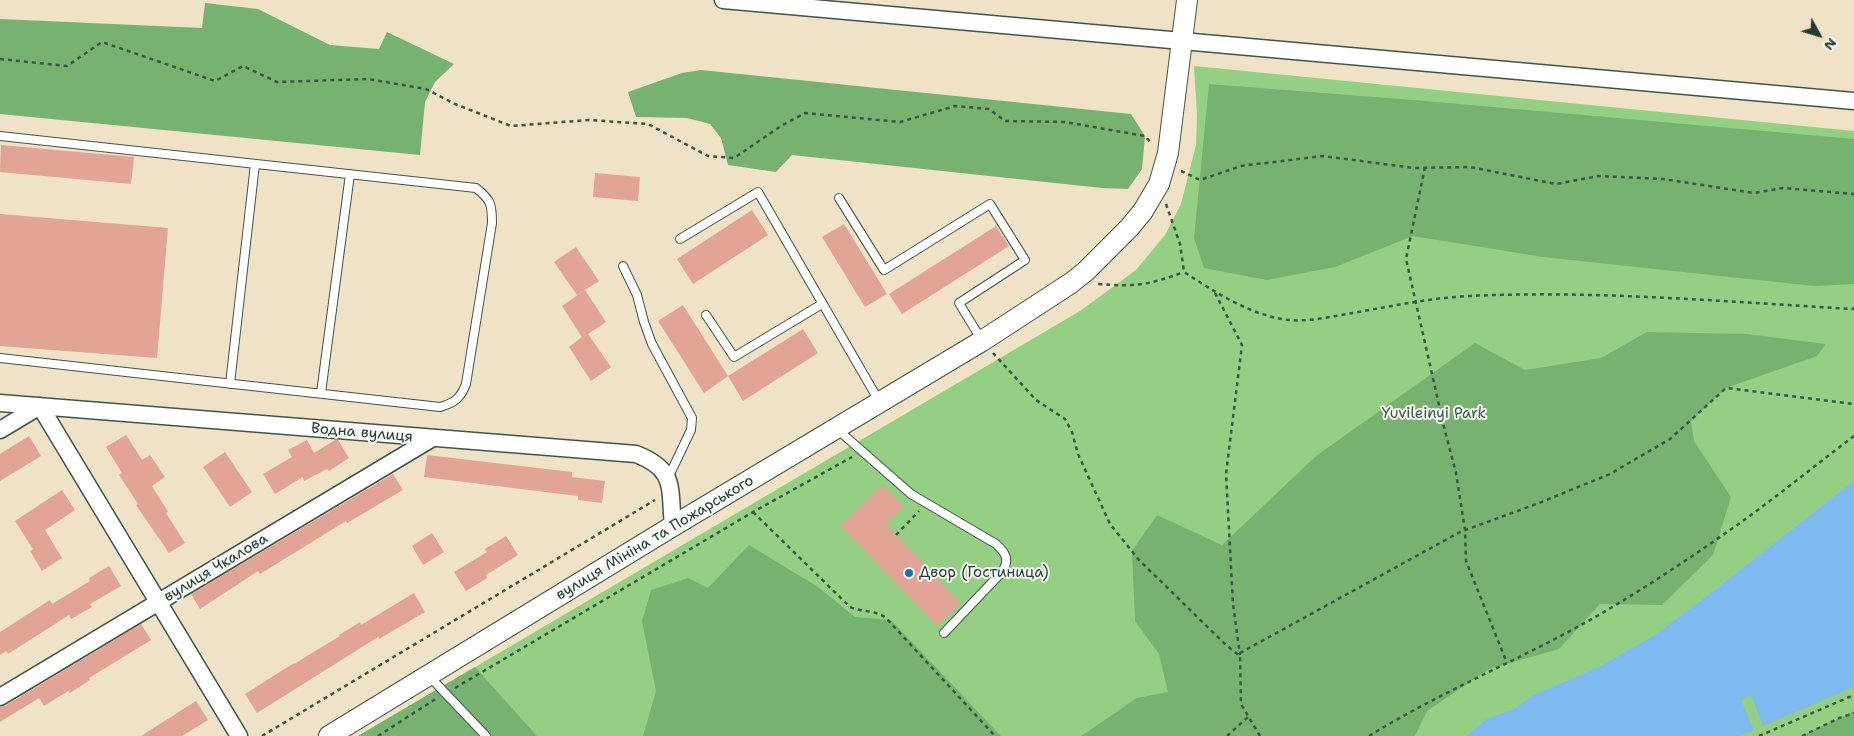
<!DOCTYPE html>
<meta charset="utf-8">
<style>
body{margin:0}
#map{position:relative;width:1854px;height:736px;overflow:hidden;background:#f0e2c6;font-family:"Shantell Sans",sans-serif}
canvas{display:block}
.north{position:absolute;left:1794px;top:10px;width:50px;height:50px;-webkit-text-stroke:4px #f6f6f2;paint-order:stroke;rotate:129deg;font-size:14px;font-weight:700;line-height:20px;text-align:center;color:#1f3d34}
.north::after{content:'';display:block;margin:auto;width:18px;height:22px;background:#1f3d34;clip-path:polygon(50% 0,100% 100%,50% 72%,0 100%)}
</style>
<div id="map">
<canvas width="1854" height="736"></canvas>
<div class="north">N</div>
</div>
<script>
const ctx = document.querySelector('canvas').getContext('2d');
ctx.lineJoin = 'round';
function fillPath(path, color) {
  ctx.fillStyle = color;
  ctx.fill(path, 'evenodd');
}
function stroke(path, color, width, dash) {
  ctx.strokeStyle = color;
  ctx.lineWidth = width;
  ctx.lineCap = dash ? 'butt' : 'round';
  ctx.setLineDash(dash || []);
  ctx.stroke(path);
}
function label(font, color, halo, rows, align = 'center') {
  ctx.font = font + ' "Shantell Sans",sans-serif';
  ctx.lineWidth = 4;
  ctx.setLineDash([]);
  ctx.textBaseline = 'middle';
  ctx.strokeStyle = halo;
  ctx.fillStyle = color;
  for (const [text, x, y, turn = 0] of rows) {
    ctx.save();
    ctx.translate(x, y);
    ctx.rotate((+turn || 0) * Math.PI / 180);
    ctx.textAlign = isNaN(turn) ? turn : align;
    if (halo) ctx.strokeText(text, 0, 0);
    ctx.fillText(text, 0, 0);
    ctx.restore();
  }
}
const green = new Path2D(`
 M1194,66L1854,131V736H358L1080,311L1136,270L1165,235L1181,204L1196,145L1197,115Z`);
const forest = new Path2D(`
 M205,3L258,9L330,45L379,49L387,32L454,64L435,82L425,102L420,155L0,114V19L202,28Z
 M701,70L1131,114L1145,136L1142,169L1128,189L1102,188L792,155L776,172L728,165L721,138L710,124L687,118L636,117L628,92L682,73Z
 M1209,84L1425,101L1854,139V284L1814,286L1543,257L1413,236L1335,267L1267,280L1204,268L1194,238Z
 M1647,332L1747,334L1826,344L1817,356L1726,388L1691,421L1694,441L1731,497L1713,555L1662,605L1600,604L1559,649L1489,669L1427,711L1415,736H1081L1137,698L1168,692L1159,654L1135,621L1132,551L1157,515L1222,545L1316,456L1475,343L1525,370L1601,358Z
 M749,545L818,587L855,617L891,620L1001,736H643L656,691L642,621L651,590L688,578L708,588Z
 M475,667L537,736H358Z
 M1854,711V736H1802Z`);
const water = new Path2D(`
 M1854,481V687L1763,726L1751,695L1741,700L1754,730L1740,736H1467L1487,719L1514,709L1532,696L1599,667L1655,635L1706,597Z`);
const building = new Path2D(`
 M1,145L134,157L131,184L0,172Z
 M595,173L640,177L638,201L593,197Z
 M752,210L768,235L693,284L677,259Z
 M0,214L168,228L157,358L0,346Z
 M844,224L887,294L865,307L822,237Z
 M996,226L1009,246L902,314L889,294Z
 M576,247L599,281L577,295L554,262Z
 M585,290L606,322L588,334L611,367L591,381L569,347L582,337L562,306Z
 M683,305L728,376L704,393L658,321Z
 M803,329L818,353L743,401L728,376Z
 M126,435L142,460L150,455L165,477L152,486L168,512L166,513L185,543L169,553L136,505L138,504L119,475L122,473L106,447Z
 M29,436L41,456L0,481V454Z
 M307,440L314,453L335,440H338L349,458L329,471L327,469L304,481L303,477L275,494L263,474L292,457L288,450Z
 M225,452L252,492L230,507L203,467Z
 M427,455L572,472V477L605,481L602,503L578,500V496L424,477Z
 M393,474L403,490L347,523L346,521L260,574L258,571L200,609L191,594Z
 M883,485L904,507L886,524L961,604L937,626L841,526Z
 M62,490L75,510L45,530L62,558L42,571L30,551L33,549L15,521Z
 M432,533L444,552L423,565L412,546Z
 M506,536L518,555L486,575L487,578L466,591L454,572L487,552L485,549Z
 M109,566L121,586L90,604L92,607L71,619L69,615L8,654L6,651L0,655V632L50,600L52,604L90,581L89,578Z
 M414,593L425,612L379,639L378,637L257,713L245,694L294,663V664L340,636L339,635L360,622L361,625Z
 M141,624L151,640L89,678L90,680L70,693L68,691L44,706L39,698L0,722V707L5,706Z
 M196,701L208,720L182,736H141Z`);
const path = new Path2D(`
 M0,59L67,66L102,42L215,81L243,66L277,82L368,79L426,89L455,104L511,126L589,120L648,124L708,156L734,158L781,126L805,113L900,122L955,106L989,109L1005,121L1065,122L1145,136L1152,144
 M1425,167L1406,259L1444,427L1456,473L1465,530L1466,561L1507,663
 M1181,171L1200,180L1241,166L1323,156L1414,168L1470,167L1556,184L1599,176L1663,179L1754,193L1783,188L1854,194
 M1166,204L1180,244L1184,272C1215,292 1251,316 1289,320C1310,322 1333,316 1353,313C1392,306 1430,298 1469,296C1597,290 1726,302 1854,309
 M1098,284C1135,287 1149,285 1184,272
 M1215,293L1242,345L1226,474L1233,604L1240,655
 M993,353L1036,400L1065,419L1072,432L1078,454L1110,524L1139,560L1226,645L1240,656
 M753,512L850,607C862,612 876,610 886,618L995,736
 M896,535L919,511
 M455,688L753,512L852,457
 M262,736L655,500
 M378,736L437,698
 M1227,736L1248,717
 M1260,736L1241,704L1240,653L1460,532L1539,503L1610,474L1670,439L1726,388L1854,404
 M1369,736C1442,691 1522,659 1597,616C1642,590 1687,560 1730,530C1773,500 1813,467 1854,436
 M1759,736L1854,695
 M1802,736L1839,718L1854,713`);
const service = new Path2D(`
 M0,136L476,188C491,200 492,204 492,223L466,384C461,398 454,403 440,407L0,358
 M839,198L884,270L990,204L1025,260L959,303L981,339
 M680,239L758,192L879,401
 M623,266L637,295L644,322L652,344L692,418L691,430L668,478
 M706,315L734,357L822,304
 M230,384L255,164
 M321,393L350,174
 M838,430L911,494L996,544C1006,553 1010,560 1002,572L944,633
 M429,676L486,736`);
const minor = new Path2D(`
 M723,0L1854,101
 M0,403L636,454C677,470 669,488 673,526
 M0,430L40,406L239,736
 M0,697L431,439`);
const tertiary = new Path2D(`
 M329,736L673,526L982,341L1071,283L1086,271L1130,227L1143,211L1159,184L1168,153L1187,0`);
const markers = [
 [909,573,5,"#1f6fb2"]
];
const parkNames = [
 ["Yuvileinyi Park",1434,414]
];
const streetNames = [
 ["Водна вулиця",362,433,5],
 ["вулиця Мініна та Пожарського",655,538,-31],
 ["вулиця Чкалова",216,568,-31]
];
const poiNames = [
 ["Двор (Гостиница)",919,573]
];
fillPath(green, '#95cf83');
fillPath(forest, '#78b271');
fillPath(water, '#7ebaf0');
fillPath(building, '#e1a497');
stroke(service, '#3e564a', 10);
stroke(minor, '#3e564a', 19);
stroke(tertiary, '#3e564a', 22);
stroke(path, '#3e564a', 2.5, [4, 4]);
stroke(service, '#fff', 8);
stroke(minor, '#fff', 16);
stroke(tertiary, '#fff', 20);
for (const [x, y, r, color] of markers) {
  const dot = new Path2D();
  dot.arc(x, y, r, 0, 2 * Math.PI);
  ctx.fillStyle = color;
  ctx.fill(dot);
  stroke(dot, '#f6f6f2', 2);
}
label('15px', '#375a44', '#f6f6f2', parkNames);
label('15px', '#1f3d34', '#f6f6f2', streetNames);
label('15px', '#1f3d34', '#f6f6f2', poiNames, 'left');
</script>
